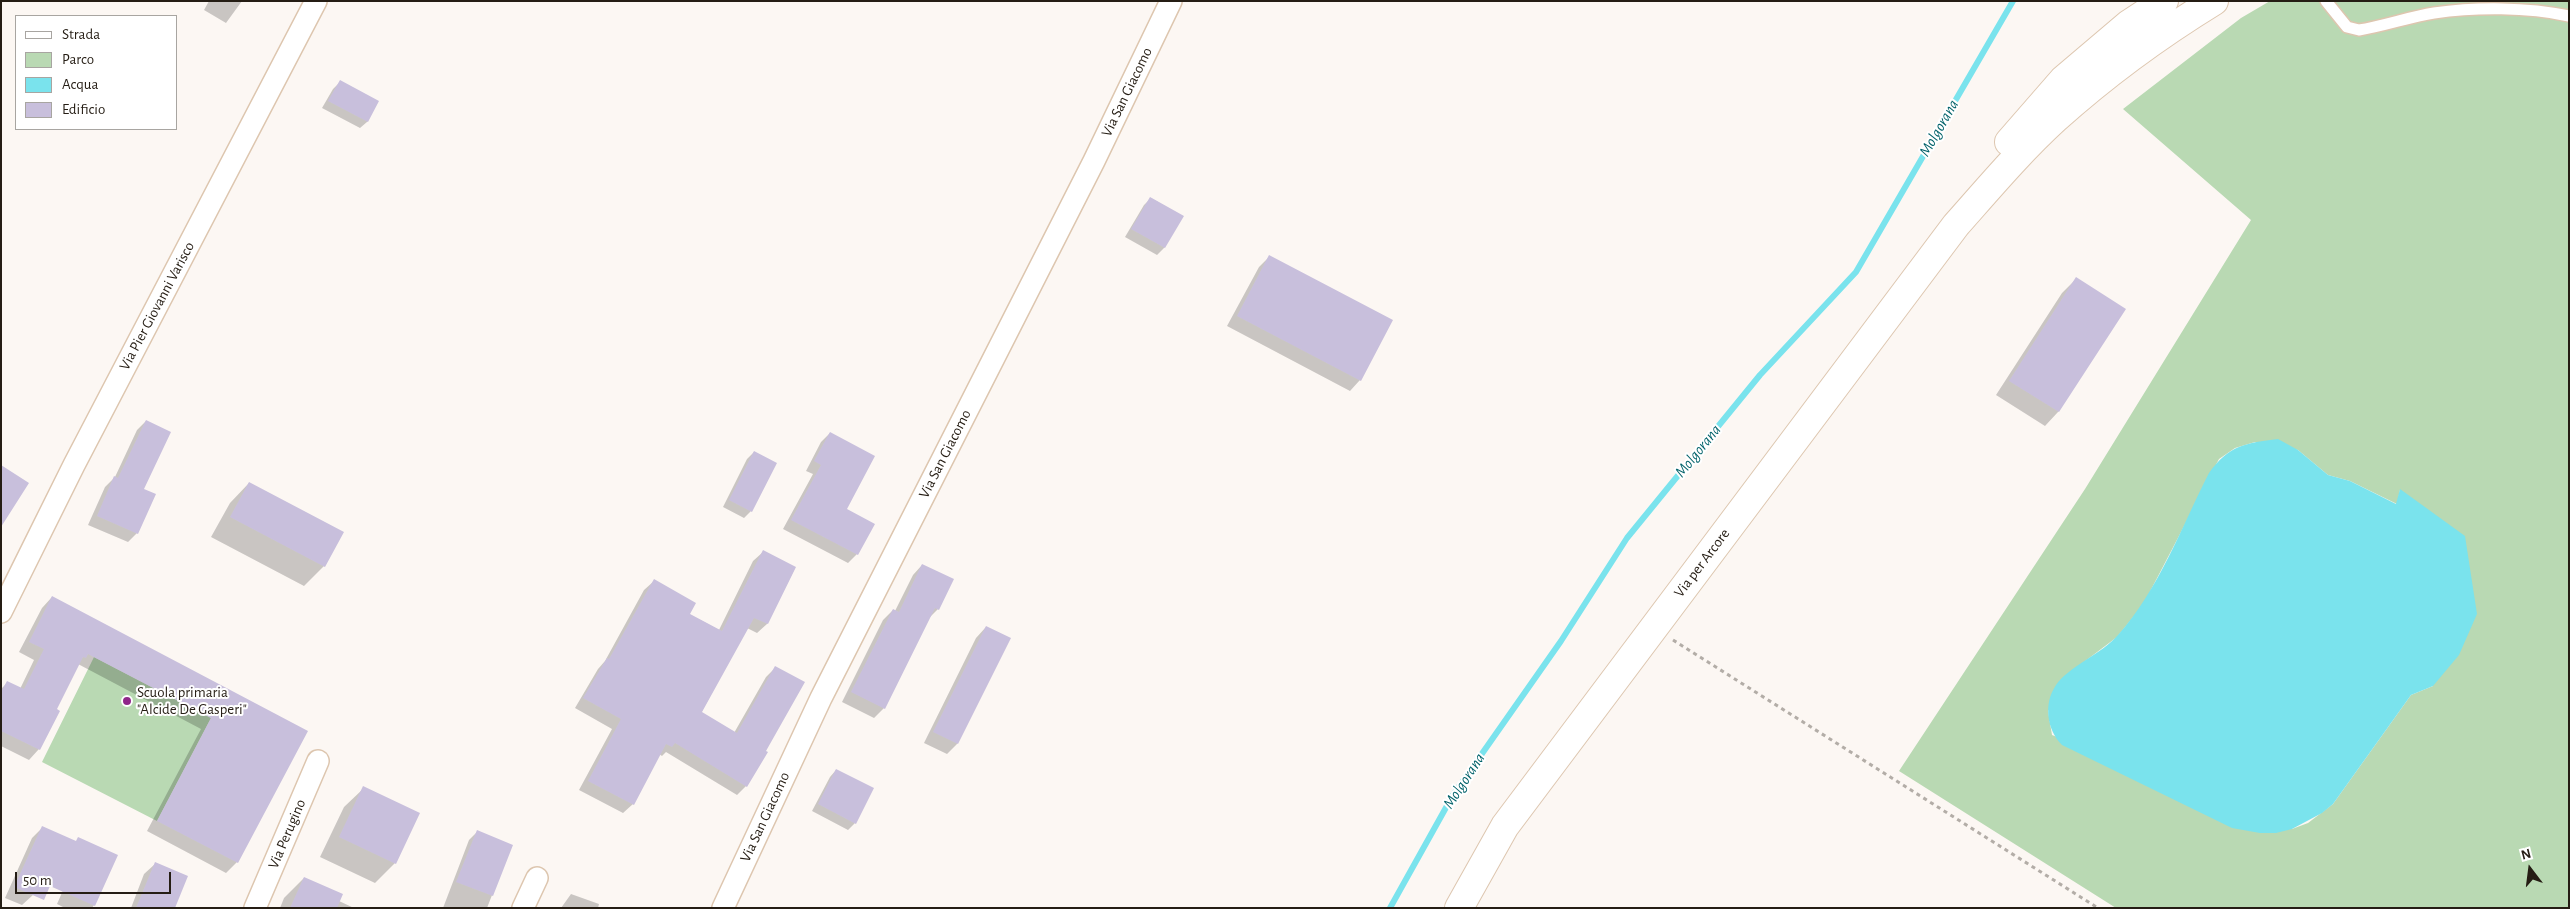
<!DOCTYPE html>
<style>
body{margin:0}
#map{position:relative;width:2570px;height:909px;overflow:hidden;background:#fcf7f3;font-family:"Alegreya Sans",sans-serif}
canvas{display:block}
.frame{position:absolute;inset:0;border:2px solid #251d14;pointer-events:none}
.legend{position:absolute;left:15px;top:15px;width:162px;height:115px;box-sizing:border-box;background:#fff;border:1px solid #a8a5a1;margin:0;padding:6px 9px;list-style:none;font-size:15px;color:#251d14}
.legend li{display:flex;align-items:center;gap:10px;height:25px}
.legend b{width:25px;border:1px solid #a8a5a1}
.north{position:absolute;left:2505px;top:844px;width:50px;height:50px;-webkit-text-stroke:4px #fff;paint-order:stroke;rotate:345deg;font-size:14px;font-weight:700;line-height:20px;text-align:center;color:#251d14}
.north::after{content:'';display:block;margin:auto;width:18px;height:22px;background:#251d14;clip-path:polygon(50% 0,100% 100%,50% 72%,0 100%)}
.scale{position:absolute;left:15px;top:872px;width:156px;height:22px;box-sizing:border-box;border:2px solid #251d14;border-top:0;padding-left:6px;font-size:15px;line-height:18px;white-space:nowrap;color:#251d14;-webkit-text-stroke:4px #fff;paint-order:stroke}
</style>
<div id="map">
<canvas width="2570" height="909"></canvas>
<div class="frame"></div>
<ul class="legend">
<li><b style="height:6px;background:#fff"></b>Strada</li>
<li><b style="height:14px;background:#b9d9b3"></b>Parco</li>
<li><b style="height:14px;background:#7ae3ed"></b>Acqua</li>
<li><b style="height:14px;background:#c8bfdc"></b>Edificio</li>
</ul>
<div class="north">N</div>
<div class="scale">50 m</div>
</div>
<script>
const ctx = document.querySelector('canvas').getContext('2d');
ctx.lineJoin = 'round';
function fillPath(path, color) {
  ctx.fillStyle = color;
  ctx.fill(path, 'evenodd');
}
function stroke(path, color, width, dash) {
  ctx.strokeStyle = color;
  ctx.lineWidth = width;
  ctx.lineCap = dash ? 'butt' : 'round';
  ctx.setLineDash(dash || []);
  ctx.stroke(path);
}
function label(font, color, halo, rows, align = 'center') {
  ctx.font = font + ' "Alegreya Sans",sans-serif';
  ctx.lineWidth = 4;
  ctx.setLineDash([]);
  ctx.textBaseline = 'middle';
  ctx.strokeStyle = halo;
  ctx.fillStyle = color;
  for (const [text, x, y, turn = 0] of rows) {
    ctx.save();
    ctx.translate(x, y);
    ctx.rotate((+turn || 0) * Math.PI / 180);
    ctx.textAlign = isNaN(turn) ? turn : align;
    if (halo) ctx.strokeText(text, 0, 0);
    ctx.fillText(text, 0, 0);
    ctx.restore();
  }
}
const green = new Path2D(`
 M2270,1H2569V908H2116L1899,771L2085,489L2251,220L2123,109L2241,18ZM2255,442L2298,450L2328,475L2350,481L2397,504L2400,490L2433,686L2411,695L2333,804L2308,823L2292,829L2052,735L2048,711L2072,671L2117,637L2143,605L2219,459L2235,448Z
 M94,657L211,718L157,821L42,762Z`);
const water = new Path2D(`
 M2278,439L2298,450L2328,475L2350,481L2396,504L2400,489L2465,536L2477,614L2459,655L2433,686L2411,695L2333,804L2322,813L2292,829L2276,833H2260L2232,828L2062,745C2047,730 2043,704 2056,685C2068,667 2103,653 2118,635C2158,591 2182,526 2209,473C2229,445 2246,443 2278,439Z`);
const shadow = new Path2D(`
 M209,1H242L226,23L204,10Z
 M340,82L378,102L367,122L360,128L322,108L333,89Z
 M1151,198L1182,216L1164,248L1157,255L1125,237L1144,205Z
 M1269,257L1360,380L1350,391L1227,326L1259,267Z
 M2076,279L2124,309L2058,412L2045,426L1996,395L2062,293Z
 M146,421L143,490L137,533L128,542L88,525L105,487L115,477L137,430Z
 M830,433L857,554L848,563L783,529L813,474L806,471L821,442Z
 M754,452L751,511L744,518L723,507L747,459Z
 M249,483L342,532L324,566L304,586L211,537L230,503Z
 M763,552L795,568L767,624L757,633L747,628L701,713L734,733L766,677L776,667L746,786L737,795L666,752L662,756L659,754L633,804L623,813L579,790L612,729L575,708L598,669L605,661L644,590L654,581L689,614L719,630L753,561Z
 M922,565L938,609L928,619L884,708L874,718L842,702L883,620L893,610L895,611L913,575Z
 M52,597L306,731L237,862L226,873L147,831L201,729L78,664L55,710L39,749L29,760L1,746V689L7,683L20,689L34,660L19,652L42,608Z
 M986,627L957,744L947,754L924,743L976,638Z
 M836,770L855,823L848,830L812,811L830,777Z
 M364,788L395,863L375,883L320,857L344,807Z
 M42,828L33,895L22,905L5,898L32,838Z
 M477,832L511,846L487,908H443L469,840Z
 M79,854L94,905L92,908H65L57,904Z
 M155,864L174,908H131L144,874Z
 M304,878L339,901L354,908H280L284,898Z
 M571,894L599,904L598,908H561Z`);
const stream = new Path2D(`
 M1390,908L1453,795L1561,641L1627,538L1760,375L1856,272L2013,1`);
const building = new Path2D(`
 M340,80L379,101L368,122L328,101Z
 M1150,197L1184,216L1165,248L1131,229Z
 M1269,255L1393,320L1361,381L1237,316Z
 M2076,277L2126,309L2059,412L2009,381Z
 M146,420L171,432L144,489L156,494L138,534L97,516L114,476L118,478Z
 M830,432L875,456L847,509L875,524L858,555L791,520L821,465L814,461Z
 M754,451L777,463L752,512L729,500Z
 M1,465L29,483L1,527Z
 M249,482L344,532L325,567L230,517Z
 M763,550L796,567L768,624L754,618L702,712L737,733L775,666L805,682L766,751L768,752L747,787L675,743L672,747L666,744L634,805L588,781L621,719L583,698L607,658L609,659L654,579L696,603L690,614L722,631Z
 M922,564L954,579L939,610L935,608L885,709L851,692L893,609L899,612Z
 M52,596L308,731L238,863L157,821L211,718L88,654L86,658L83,657L57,709L60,711L40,750L1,731V692L7,681L24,689L44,649L29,642Z
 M986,626L1011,638L958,744L933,732Z
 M836,769L874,788L856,824L818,804Z
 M363,786L420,813L396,864L339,837Z
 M42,826L76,841L78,837L118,855L95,906L50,886L44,900L14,887Z
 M477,830L513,845L493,896L456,882Z
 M155,862L188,876L175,908H136Z
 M304,877L343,894L337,908H290Z`);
const path = new Path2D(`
 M1673,640L2098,908`);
const lane = new Path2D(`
 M2326,1L2347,27L2359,30C2384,26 2409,17 2434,13C2476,7 2527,7 2569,16`);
const street = new Path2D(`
 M1,612L74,465L316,1
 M255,908L318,761
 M523,908L537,878
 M723,908L821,698L1094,161L1171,1`);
const secondary = new Path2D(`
 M2009,142L2063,80L2129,24L2164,1
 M1459,908L1505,826L1956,225C1988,189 2019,152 2055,119C2104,75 2157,36 2214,1`);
const markers = [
 [127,701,5,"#90268a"]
];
const streetNames = [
 ["Via San Giacomo",1127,92,-64],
 ["Via Pier Giovanni Varisco",157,306,-62],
 ["Via San Giacomo",945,454,-63],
 ["Via per Arcore",1702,563,-53],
 ["Via San Giacomo",765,817,-65],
 ["Via Perugino",287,834,-67]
];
const poiNames = [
 ["Scuola primaria",137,692],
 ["\"Alcide De Gasperi\"",137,709]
];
const waterNames = [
 ["Molgorana",1939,128,-60],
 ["Molgorana",1698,451,-51],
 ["Molgorana",1464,781,-57]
];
fillPath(green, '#b9d9b3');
fillPath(water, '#7ae3ed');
fillPath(shadow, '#0003');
stroke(stream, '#7ae3ed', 6);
fillPath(building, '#c8bfdc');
stroke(lane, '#ddc6af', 14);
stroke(street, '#ddc6af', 24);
stroke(secondary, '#ddc6af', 30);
stroke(path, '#b3ada7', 3, [4, 4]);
stroke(lane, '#fff', 11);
stroke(street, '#fff', 21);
stroke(secondary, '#fff', 28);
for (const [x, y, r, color] of markers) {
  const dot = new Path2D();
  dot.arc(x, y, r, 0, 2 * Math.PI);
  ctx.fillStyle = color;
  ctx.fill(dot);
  stroke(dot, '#fff', 2);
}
label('15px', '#251d14', '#fff', streetNames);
label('15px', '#251d14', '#fff', poiNames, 'left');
label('italic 16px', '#03636b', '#fff', waterNames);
</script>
